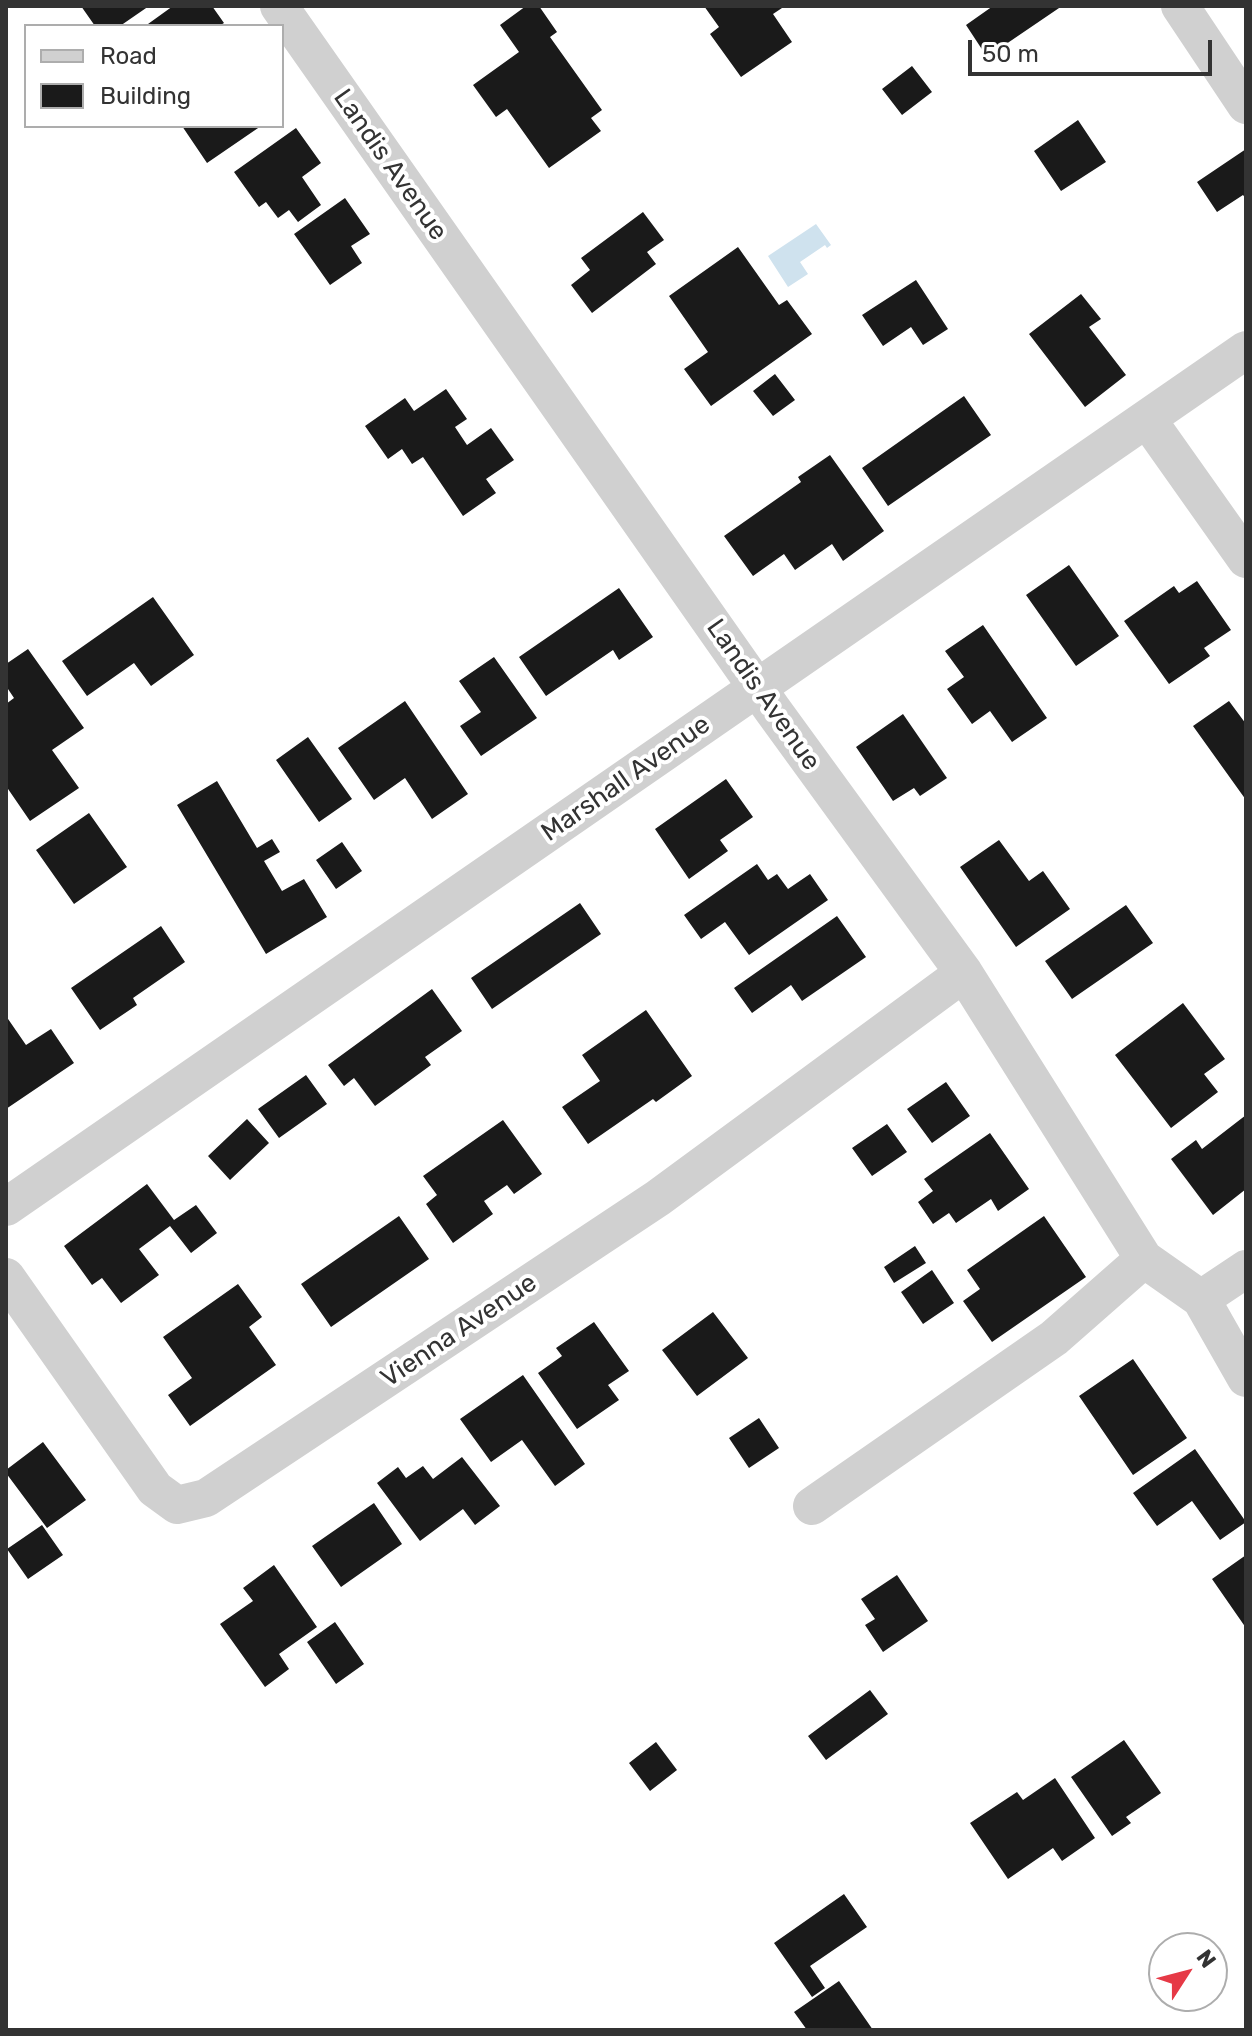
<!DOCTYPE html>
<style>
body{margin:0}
#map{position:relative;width:1252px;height:2036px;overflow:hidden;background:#fff;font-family:Rubik,sans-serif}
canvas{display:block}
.frame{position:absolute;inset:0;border:8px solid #333;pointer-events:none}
.legend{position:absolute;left:24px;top:24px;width:260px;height:104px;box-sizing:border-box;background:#fff;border:2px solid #adadad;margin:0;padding:10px 14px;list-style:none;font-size:24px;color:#333}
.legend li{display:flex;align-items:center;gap:16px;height:40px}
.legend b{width:40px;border:2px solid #adadad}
.north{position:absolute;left:1148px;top:1932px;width:80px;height:80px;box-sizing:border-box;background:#fff;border:2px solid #adadad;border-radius:50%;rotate:54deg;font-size:22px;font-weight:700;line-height:32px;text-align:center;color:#333}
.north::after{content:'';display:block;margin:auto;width:28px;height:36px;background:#e63946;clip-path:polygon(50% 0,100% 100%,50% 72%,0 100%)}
.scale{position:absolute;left:968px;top:40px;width:244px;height:36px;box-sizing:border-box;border:4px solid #333;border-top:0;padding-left:10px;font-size:24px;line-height:28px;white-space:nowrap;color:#333;-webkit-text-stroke:6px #fff;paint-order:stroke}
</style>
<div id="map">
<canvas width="1252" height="2036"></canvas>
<div class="frame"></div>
<ul class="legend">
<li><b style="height:10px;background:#d0d0d0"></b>Road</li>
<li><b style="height:22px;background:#1a1a1a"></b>Building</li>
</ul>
<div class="north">N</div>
<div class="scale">50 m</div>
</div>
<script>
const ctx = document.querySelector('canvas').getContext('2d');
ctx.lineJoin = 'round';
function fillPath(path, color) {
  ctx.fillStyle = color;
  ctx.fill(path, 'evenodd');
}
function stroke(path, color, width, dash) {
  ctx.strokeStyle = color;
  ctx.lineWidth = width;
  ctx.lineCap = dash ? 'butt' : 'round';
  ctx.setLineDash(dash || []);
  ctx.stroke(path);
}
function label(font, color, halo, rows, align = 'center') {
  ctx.font = font + ' Rubik,sans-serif';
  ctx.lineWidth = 8;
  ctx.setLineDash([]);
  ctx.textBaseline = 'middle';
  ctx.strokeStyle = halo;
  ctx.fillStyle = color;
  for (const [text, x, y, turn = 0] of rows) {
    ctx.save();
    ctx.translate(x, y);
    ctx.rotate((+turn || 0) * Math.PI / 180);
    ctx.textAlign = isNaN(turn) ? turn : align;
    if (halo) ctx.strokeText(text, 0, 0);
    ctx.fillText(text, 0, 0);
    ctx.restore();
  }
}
const water = new Path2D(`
 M816,224L831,245L827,248L825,245L800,262L808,274L788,287L768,256Z`);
const building = new Path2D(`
 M81,6H149L120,26H95Z
 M173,6H212L224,23L219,26H149L148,24Z
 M526,6H539L557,32L550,37L602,110L591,118L601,131L549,168L507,109L496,117L473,85L519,52L500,25Z
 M704,6H785L773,14L792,42L741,77L710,34L719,27Z
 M993,6H1062L987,57L966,25Z
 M912,66L932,92L902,115L882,89Z
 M1078,120L1106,162L1061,191L1034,151Z
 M182,126H261L207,163Z
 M296,128L321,163L302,177L321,205L298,222L289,210L278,218L266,202L259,207L234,172Z
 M1246,149V199L1243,195L1217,212L1197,182Z
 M345,198L370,234L351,246L362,263L330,285L294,234Z
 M643,212L664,240L647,252L656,264L592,313L571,285L590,270L581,258Z
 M738,247L779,305L787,300L812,334L711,406L684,369L708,352L669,296Z
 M916,280L948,329L923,345L911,327L883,346L862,315Z
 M1081,294L1101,319L1089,327L1126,375L1085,407L1029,334Z
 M775,374L795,400L773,416L753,391Z
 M446,389L467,419L455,427L467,445L491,428L514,460L486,479L496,493L463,516L423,457L412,464L402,449L388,459L365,426L405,398L414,411Z
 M964,396L991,435L888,506L862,468Z
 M830,455L884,531L843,561L832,544L795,570L784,554L753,576L724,536L801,482L798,477Z
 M1069,565L1119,636L1076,666L1026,595Z
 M1197,581L1231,630L1204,648L1210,656L1169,684L1124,621L1174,586L1179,593Z
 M619,588L653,637L619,660L613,650L546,696L519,657Z
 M153,597L194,655L151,686L134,663L87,696L62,661Z
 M983,625L1047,718L1012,742L990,711L972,724L947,689L964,677L945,651Z
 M28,649L84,728L52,750L79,788L30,821L6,786V704L14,698L6,686V664Z
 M494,657L537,718L481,756L460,726L481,712L459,681Z
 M405,701L468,794L432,819L405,778L374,800L338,748Z
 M1229,701L1246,724V800L1193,726Z
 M903,714L947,778L920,796L914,788L893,801L856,747Z
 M308,737L352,799L319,822L276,760Z
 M726,779L753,817L720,840L728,851L689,879L655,829Z
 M217,781L257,848L272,839L280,852L264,861L282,891L304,879L327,917L266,954L177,805Z
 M89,813L127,867L74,904L36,850Z
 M999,840L1029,881L1043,871L1070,909L1016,947L960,867Z
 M342,842L362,871L336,889L316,860Z
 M757,864L768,880L777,874L788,889L810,874L828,900L749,955L725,922L701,939L684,915Z
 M580,903L601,934L492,1009L471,978Z
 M1126,905L1153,943L1072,999L1045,961Z
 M837,916L866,957L802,1001L791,985L752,1013L734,988Z
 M161,926L185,962L133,998L137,1005L100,1030L71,988Z
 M432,989L462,1031L425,1057L431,1065L375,1106L354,1078L344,1086L328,1065Z
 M1183,1003L1225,1059L1204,1074L1218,1092L1171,1128L1115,1055Z
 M646,1010L692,1076L656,1102L653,1099L588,1144L562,1107L600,1081L582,1055Z
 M6,1016L26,1045L51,1029L74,1063L6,1109Z
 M306,1075L327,1104L279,1138L258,1109Z
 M946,1082L970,1116L932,1143L907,1109Z
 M1246,1115V1189L1213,1215L1171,1159L1196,1140L1202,1149Z
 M247,1119L269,1143L230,1180L208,1156Z
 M503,1120L542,1174L514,1194L507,1185L484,1201L493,1214L453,1243L426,1204L437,1195L423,1176Z
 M887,1124L907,1152L872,1176L852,1148Z
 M990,1133L1029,1189L998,1211L991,1199L956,1223L949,1213L933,1224L918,1202L933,1191L924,1179Z
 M147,1184L174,1220L196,1205L217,1233L191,1253L170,1226L139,1249L159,1275L121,1303L102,1278L92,1285L64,1246Z
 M399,1216L429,1259L331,1327L301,1284Z
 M1044,1216L1086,1277L992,1342L963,1301L980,1289L967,1270Z
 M915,1246L926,1263L894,1283L884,1267Z
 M932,1270L954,1303L923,1324L901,1292Z
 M238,1284L262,1317L249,1327L276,1365L190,1426L168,1395L192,1378L163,1337Z
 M713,1312L748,1358L697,1396L662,1350Z
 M594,1322L629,1371L608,1385L619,1400L577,1429L538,1373L562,1356L556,1348Z
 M1133,1359L1187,1438L1133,1475L1079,1396Z
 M523,1375L585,1464L555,1486L522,1440L491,1462L460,1419Z
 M759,1418L779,1448L749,1468L729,1438Z
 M43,1442L86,1500L47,1528L6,1473V1470Z
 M1195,1449L1246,1522L1220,1540L1192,1501L1157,1526L1133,1493Z
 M462,1457L500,1506L475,1525L463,1509L420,1541L377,1483L398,1467L406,1478L423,1466L433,1479Z
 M374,1503L402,1544L341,1587L312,1546Z
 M42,1525L63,1555L28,1579L7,1549Z
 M1246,1555V1628L1212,1579Z
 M274,1565L317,1627L279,1654L289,1669L265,1687L220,1624L253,1601L243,1588Z
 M897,1575L928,1621L883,1652L865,1625L875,1619L861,1599Z
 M335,1622L364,1664L336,1684L307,1642Z
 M870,1690L888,1714L826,1760L808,1736Z
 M1124,1740L1161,1793L1126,1817L1131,1823L1112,1836L1071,1777Z
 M656,1742L677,1770L650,1791L629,1763Z
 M1055,1778L1095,1838L1062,1861L1053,1848L1008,1879L970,1823L1017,1792L1023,1800Z
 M844,1894L867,1927L810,1966L825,1988L812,1997L774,1943Z
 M839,1981L873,2030H807L794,2012Z`);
const minor = new Path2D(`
 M279,6L772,709L964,973L1144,1259L1201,1299L1246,1378
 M1180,6L1246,105
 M1147,419L1246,559
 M6,1207L1246,350
 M6,1277L155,1489L177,1505L206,1498L658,1198L964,973
 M1201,1299L1246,1269
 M812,1506L1054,1338L1144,1259`);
const streetNames = [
 ["Landis Avenue",390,165,55],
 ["Landis Avenue",763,695,55],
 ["Marshall Avenue",626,779,-35],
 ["Vienna Avenue",459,1331,-34]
];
fillPath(water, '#cfe2ee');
fillPath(building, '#1a1a1a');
stroke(minor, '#d0d0d0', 38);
label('26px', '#333', '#fff', streetNames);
</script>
